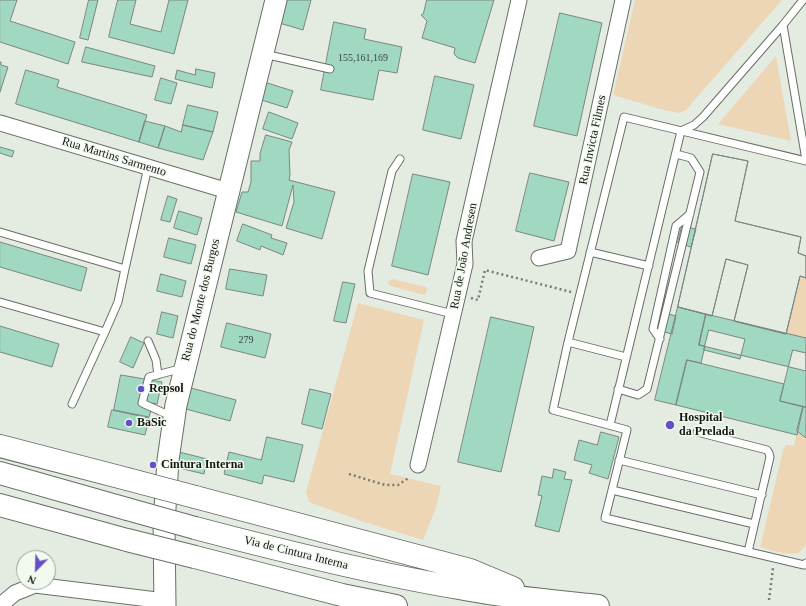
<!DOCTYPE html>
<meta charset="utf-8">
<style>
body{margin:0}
#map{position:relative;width:806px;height:606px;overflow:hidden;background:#e4ece2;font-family:"Times New Roman",serif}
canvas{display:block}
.north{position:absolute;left:16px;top:550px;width:40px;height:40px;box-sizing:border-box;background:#f2f9ef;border:1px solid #9a9f97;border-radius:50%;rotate:203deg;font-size:11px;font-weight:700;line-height:16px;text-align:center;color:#151714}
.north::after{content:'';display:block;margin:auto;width:14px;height:18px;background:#644fc8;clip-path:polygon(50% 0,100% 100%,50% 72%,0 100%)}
</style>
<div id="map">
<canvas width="806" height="606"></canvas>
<div class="north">N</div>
</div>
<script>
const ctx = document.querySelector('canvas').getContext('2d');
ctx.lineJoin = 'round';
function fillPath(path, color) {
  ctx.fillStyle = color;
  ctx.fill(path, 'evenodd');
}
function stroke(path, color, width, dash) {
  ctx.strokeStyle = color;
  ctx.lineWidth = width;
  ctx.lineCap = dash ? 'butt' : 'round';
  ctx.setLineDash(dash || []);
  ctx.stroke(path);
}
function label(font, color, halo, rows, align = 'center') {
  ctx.font = font + ' "Times New Roman",serif';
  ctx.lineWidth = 3;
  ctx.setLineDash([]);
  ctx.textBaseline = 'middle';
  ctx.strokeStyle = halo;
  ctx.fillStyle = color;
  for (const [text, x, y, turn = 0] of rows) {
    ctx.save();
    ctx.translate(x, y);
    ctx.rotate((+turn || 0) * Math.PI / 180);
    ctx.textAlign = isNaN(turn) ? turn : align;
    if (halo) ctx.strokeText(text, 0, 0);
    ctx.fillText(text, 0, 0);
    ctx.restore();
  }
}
const green = new Path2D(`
 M635,0H782L686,110L680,113L664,110L613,95Z
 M776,56L791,141L718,124Z
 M800,276L806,278V338L786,334Z
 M392,279L426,287L427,290L425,295L390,286L388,282Z
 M358,303L424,320L390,474L441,486L436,508L423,540L361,521L309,502L306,492Z
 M797,431L806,438V545L799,553C784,555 774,551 760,547L783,450L786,445L794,446Z`);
const building = new Path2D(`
 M0,0H17L10,21L75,42L68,64L0,42Z
 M89,0H98L88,40L80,38Z
 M118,0H136L130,24L161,32L169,0H188L174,54L109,37Z
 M282,0H311L303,30L276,22Z
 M427,0H494L475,63L458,58L454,54L455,48L422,38L427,21L421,15L423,14Z
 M560,13L602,23L577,136L534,126Z
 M334,22L366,29L364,39L402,47L397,73L379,70L373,100L321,90Z
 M86,47L155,66L152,77L82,62Z
 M0,62H1V65L8,67L0,92Z
 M196,69L215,73L212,88L175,79L177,70L195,75Z
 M26,70L59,80L57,87L147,115L139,142L16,104Z
 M435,76L474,85L461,139L423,130Z
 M161,78L177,83L171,104L155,100Z
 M264,82L293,91L287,108L258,99Z
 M188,105L218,112L213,132L183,125Z
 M269,112L298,123L292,139L263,129Z
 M145,121L165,126L158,148L139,142Z
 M183,125L213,132L203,160L158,148L165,126L181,132Z
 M266,135L292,142L289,150L290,175L289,180L335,192L322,239L286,228L294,202L293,185L282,226L236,212L242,192H248L251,182V161H260V154Z
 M0,147L14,151L12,157L0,153Z
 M713,154L748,161L735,221L801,237L798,253L806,256V278L800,276L786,334L734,321L748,265L726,259L712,316L678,307Z
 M713,154L748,161L735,221L801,237L798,253L806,256V278L800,276L786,334L734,321L748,265L726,259L712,316L678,307Z
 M530,173L569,182L554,241L516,231Z
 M413,174L450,182L428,275L392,266Z
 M168,196L177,199L170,222L161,220Z
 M179,211L202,218L197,235L174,228Z
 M243,224L272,235L271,238L287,243L283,255L261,246L260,250L237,241Z
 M682,226L696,229L691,247L678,243Z
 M169,238L196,245L191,264L164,257Z
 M0,242L87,268L81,291L0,267Z
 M230,269L267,275L263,296L226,289Z
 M161,274L186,281L182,297L157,291Z
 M343,282L355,284L346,323L334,321Z
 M678,307L706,314L699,345L705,346L701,363L687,360L676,405L655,400Z
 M162,312L178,316L173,338L157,334Z
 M661,312L676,316L672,334L657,330Z
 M706,314L806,338V371L699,345Z
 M491,317L534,327L501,472L458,462Z
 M227,323L271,334L265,358L221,347Z
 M0,326L59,344L52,367L0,352Z
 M709,330L745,339L740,359L704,350Z
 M131,337L144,343L133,368L120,362Z
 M793,350L806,353V407L780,401Z
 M687,360L784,384L780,401L803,407L797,435L676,405Z
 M121,375L162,382L157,404L153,403L149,417L114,410Z
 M191,388L236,400L230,421L186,409Z
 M310,389L331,394L322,429L302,424Z
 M803,407H806V438L797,431Z
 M112,410L149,418L145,435L108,427Z
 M601,432L619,437L608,479L589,473L592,465L574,460L579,440L597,445Z
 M267,437L303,445L294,482L264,475L262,484L224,474L229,452L261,460Z
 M179,452L207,459L204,474L175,467Z
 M554,469L566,472L564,479L572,480L559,532L535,526L542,496L538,495L542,476L552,478Z`);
const path = new Path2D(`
 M471,298L478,300L485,270L571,292
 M349,474L385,485H398L410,477
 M769,600L773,568`);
const lane = new Path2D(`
 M783,25L806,160
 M264,54L330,69
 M400,159L392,171L368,271L370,293L453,314
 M806,161L624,117L568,342L553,410L627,430L605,518L804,565L806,563
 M0,232L125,269L148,167
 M590,252L649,266
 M0,302L105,332
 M660,339L653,329L676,226L690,214
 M148,341L156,360L158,375
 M568,342L626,357
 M618,389L638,395L647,389L700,172L691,158L676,154
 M72,404L105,332L118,302L125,269
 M173,417L142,403L149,377L183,368
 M610,425L681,131L694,125L703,117L783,25L803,0
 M697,432L767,450L769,453L770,457L748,552
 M619,460L762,495
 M612,490L754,524`);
const street = new Path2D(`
 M0,123L228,191
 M539,258L568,251L623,0
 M418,465L465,264L464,241L519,0
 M1,606L2,604L15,593L35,585L165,601`);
const secondary = new Path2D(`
 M165,606L164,524L168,460L176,405L276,0`);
const highway = new Path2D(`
 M0,446L127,479
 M0,473L127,509
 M195,497L470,570L513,588
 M0,505L127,540
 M195,528C282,551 370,573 459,588C505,597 551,601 598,606
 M195,557L342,595L396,606`);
const highwayBridge = new Path2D(`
 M127,479L195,497
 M127,509L195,528
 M127,540L195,557`);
const markers = [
 [141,389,4,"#644fc8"],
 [129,423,4,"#644fc8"],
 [670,425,5,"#644fc8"],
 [153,465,4,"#644fc8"]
];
const numberNames = [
 ["155,161,169",363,58],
 ["279",246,340]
];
const streetNames = [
 ["Rua Invicta Filmes",593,140,-78],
 ["Rua Martins Sarmento",114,157,17],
 ["Rua de João Andresen",464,256,-80],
 ["Rua do Monte dos Burgos",201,300,-76],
 ["Via de Cintura Interna",296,553,14]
];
const poiNames = [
 ["Repsol",149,389],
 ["Hospital",679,418],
 ["da Prelada",679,432],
 ["BaSic",137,423],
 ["Cintura Interna",161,465]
];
fillPath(green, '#edd6b6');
fillPath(building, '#a1d8c1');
stroke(building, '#7a8681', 1);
stroke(lane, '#686f66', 9);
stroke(street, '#686f66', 17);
stroke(secondary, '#686f66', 23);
stroke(highway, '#686f66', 24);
stroke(path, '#757a74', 2.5, [2, 3]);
stroke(lane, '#fff', 7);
stroke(street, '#fff', 15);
stroke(secondary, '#fff', 21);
stroke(highway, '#fff', 22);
stroke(highwayBridge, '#686f66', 24, []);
stroke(highwayBridge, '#fff', 22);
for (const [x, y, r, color] of markers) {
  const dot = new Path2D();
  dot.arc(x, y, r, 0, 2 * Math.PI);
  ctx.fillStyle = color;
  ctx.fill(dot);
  stroke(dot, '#f2f9ef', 1.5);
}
label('10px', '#38473f', null, numberNames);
label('12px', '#151714', '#f2f9ef', streetNames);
label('bold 12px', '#151714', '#f2f9ef', poiNames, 'left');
</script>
